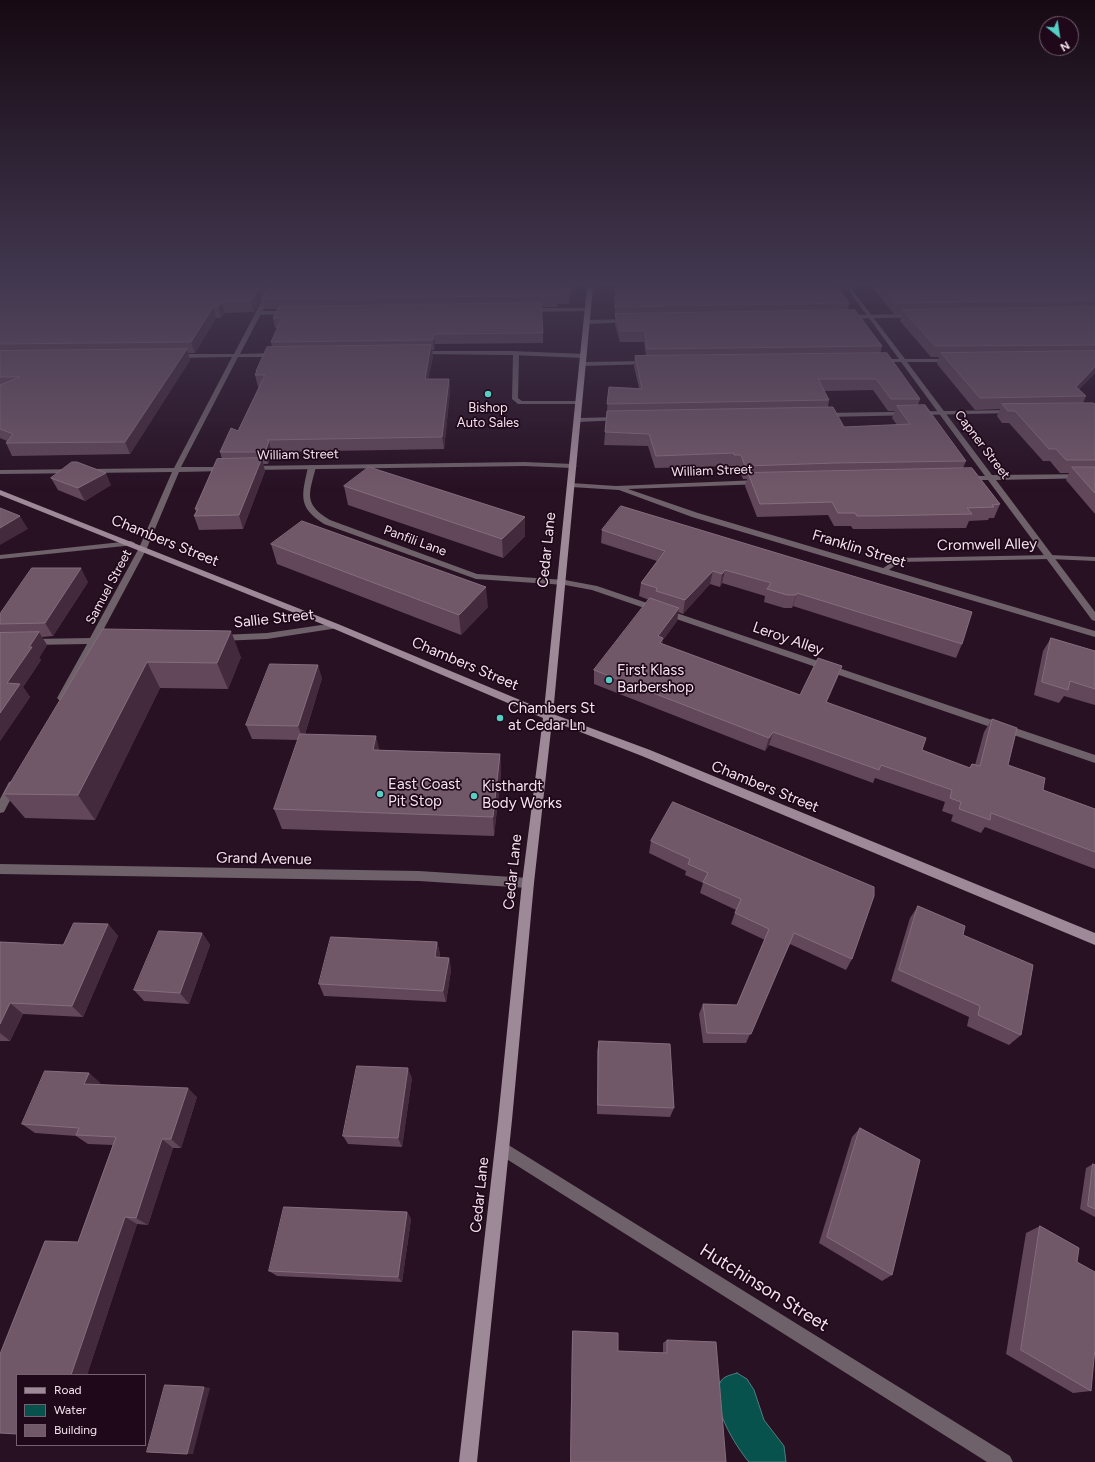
<!DOCTYPE html>
<style>
body{margin:0}
#map{position:relative;width:1095px;height:1462px;overflow:hidden;background:#281123;font-family:Figtree,sans-serif}
canvas{display:block}
.legend{position:absolute;left:16px;top:1374px;width:130px;height:72px;box-sizing:border-box;background:#1e0819;border:1px solid #74606e;margin:0;padding:5px 7px;list-style:none;font-size:12px;color:#f4e3ee}
.legend li{display:flex;align-items:center;gap:8px;height:20px}
.legend b{width:20px;border:1px solid #74606e}
.north{position:absolute;left:1039px;top:16px;width:40px;height:40px;box-sizing:border-box;background:#1e0819;border:1px solid #74606e;border-radius:50%;rotate:150deg;font-size:11px;font-weight:700;line-height:16px;text-align:center;color:#f4e3ee}
.north::after{content:'';display:block;margin:auto;width:14px;height:18px;background:#56cec3;clip-path:polygon(50% 0,100% 100%,50% 72%,0 100%)}
</style>
<div id="map">
<canvas width="1095" height="1462"></canvas>
<ul class="legend">
<li><b style="height:5px;background:#9e8998"></b>Road</li>
<li><b style="height:11px;background:#08524d"></b>Water</li>
<li><b style="height:11px;background:#715869"></b>Building</li>
</ul>
<div class="north">N</div>
</div>
<script>
const ctx = document.querySelector('canvas').getContext('2d');
ctx.lineJoin = 'round';
function fillPath(path, color) {
  ctx.fillStyle = color;
  ctx.fill(path, 'evenodd');
}
function stroke(path, color, width, dash) {
  ctx.strokeStyle = color;
  ctx.lineWidth = width;
  ctx.lineCap = dash ? 'butt' : 'round';
  ctx.setLineDash(dash || []);
  ctx.stroke(path);
}
function label(font, color, halo, rows, align = 'center') {
  ctx.font = font + ' Figtree,sans-serif';
  ctx.lineWidth = 3.5;
  ctx.setLineDash([]);
  ctx.textBaseline = 'middle';
  ctx.strokeStyle = halo;
  ctx.fillStyle = color;
  for (const [text, x, y, turn = 0] of rows) {
    ctx.save();
    ctx.translate(x, y);
    ctx.rotate((+turn || 0) * Math.PI / 180);
    ctx.textAlign = isNaN(turn) ? turn : align;
    if (halo) ctx.strokeText(text, 0, 0);
    ctx.fillText(text, 0, 0);
    ctx.restore();
  }
}
const water = new Path2D(`
 M737,1373L747,1379L754,1390L764,1420L784,1446L786,1462H749C736,1447 707,1401 721,1381C724,1376 731,1375 737,1373Z`);
const lane = new Path2D(`
 M588,308L590,309V311L528,312L525,310L528,308Z
 M288,311L290,312V314L258,315L255,313L258,311Z
 M915,314L917,315V317L847,319L844,317L847,315Z
 M627,319L629,320V322L588,324L585,322L588,320Z
 M516,351L519,353L518,398L522,401H580L582,402V404H518L512,399L513,353Z
 M1011,410L1013,411V413L825,417L822,415L825,413Z
 M619,417L622,419L621,420L578,422L575,420L578,418Z
 M312,465L316,467C309,494 303,504 330,520L477,574L565,580L597,586L1095,755V763L592,590L565,585L476,579L324,524C297,507 302,495 308,467Z
 M131,541L135,543L134,545L0,559V555Z
 M1050,555L1095,557V561L1050,559L900,562L883,574L879,571L898,558Z`);
const street = new Path2D(`
 M269,287H275L240,354L276,353L279,355L276,357H238L181,467H225L229,469L225,471L179,472L147,548L99,638L103,639L104,641L103,643L96,644L65,700H59L57,698L87,644L32,645L27,642L32,639L90,638L139,548L172,472L0,474V470L174,468L232,357L176,358L173,356L176,354H234Z
 M846,287H850L905,359H953V361L951,362H907L992,475L1095,474V478L996,480L1095,612V621L1092,620L988,480H964L963,478L967,476H985L901,362H877L876,361L879,359H899Z
 M420,351H512L584,354L587,356L584,358L512,355L418,354L417,353Z
 M647,361L649,362V364L583,366L580,364L583,362Z
 M524,462L573,464L577,466L573,468L524,466L251,470L247,468L251,466Z
 M759,480L763,482L762,484L628,489L698,513L1095,631V637L692,517L619,490L571,487L567,485L571,483L616,486Z
 M335,623L339,626L338,628L267,639L220,641L216,638L220,635L267,633Z
 M13,781L17,782L18,785L4,812L0,813V799L9,782Z
 M0,864L419,871L528,878L532,879L534,883L532,887L528,888L419,881L0,874Z
 M502,1141L1010,1456L1013,1462H987L497,1153L495,1148L497,1143Z`);
const secondary = new Path2D(`
 M587,287H593L553,714L650,750L1095,933V945L642,756L552,721L534,883L512,1120L477,1462H459L498,1120L522,883L543,718L332,628L0,495V490L338,624L544,710Z`);
const wall = new Path2D(`
 M0,287H572L569,304H558V307H541L543,333V343L435,344L434,350H432L433,357L428,379H449L450,391L444,449L272,452L268,464H263L265,471L243,529L199,530L194,516L196,512L195,509L222,459L220,452L238,431L259,387H258L255,375L256,373V371L272,347L271,342L277,328H275L273,318L277,309H265L262,299L265,294L254,312L225,313L221,318H216L195,353H188L190,360L130,454L12,456L6,443L7,441L0,438Z
 M873,287H1095V373L1079,389L1086,396L1083,403L1095,404V514L1066,480L1069,473H1060L1050,461H1043L1009,423H1002L997,416L1000,409L975,410L937,364L939,357H931L900,321L902,314H894L873,288Z
 M849,303L848,311L882,346L880,354L920,399L918,405L966,461L963,468L1000,504L994,518H989L988,520L969,521L966,528L869,529H853L851,526H834L828,515L757,517L745,486L747,479H743L738,467L732,468L731,466L655,468L648,446L604,445L609,387L639,388L634,367L635,356H646L644,342H620L615,325V307ZM873,390L888,411H895L892,418L897,425L844,427L828,407L829,400L824,391Z
 M51,478L111,485L85,501L58,490Z
 M344,486L525,517V536L503,558L348,505Z
 M602,530L962,644L956,658L793,606L792,608H784L764,602L765,596L722,583L720,587L710,584L683,614L678,612L677,621L663,640L662,644L800,695L842,666L837,679L827,702L922,750L969,768L972,764L975,765L984,732L992,719L1008,765L1043,790L1095,809V869L985,827L981,833L951,821L953,815L942,811L945,802L875,778L873,783L769,745L765,751L594,684V670L649,600L639,596L641,583L657,561L601,543Z
 M271,544L488,607L461,635L277,564Z
 M88,582L53,636L42,637L47,645L39,658L41,660L23,687L30,697L0,741V614Z
 M103,629L241,657L228,689L160,688L95,820L25,818L4,794Z
 M1051,638L1095,651V705L1064,696L1059,703L1034,695L1043,651Z
 M322,678L305,734L380,750L500,754L501,773L494,836L282,829L274,809L298,740L252,739L246,725Z
 M673,802L852,959L846,970L790,944L746,1043H703L699,1014L703,1004L737,1005L765,940L731,924L736,910L700,893L703,883L685,875L686,871L649,853L651,841Z
 M918,906L963,935L1021,1035L1009,1045L967,1026L969,1017L891,981L910,918Z
 M108,924L118,936L83,1017L23,1014L10,1041H0V942L63,945Z
 M202,933L210,945L189,1004L144,1001L134,990Z
 M437,942L440,954L439,958H449L451,970L446,1002L324,996L319,984Z
 M599,1041L674,1108L670,1117L597,1114V1051Z
 M89,1073L100,1083V1084L197,1097L181,1148H173L148,1225L137,1224L87,1375H17L78,1242L113,1145L88,1144L76,1136L35,1133L22,1124Z
 M412,1078L402,1147L348,1144L343,1136Z
 M860,1128L892,1275L882,1281L819,1243L852,1137Z
 M1093,1164L1095,1165V1217L1080,1209L1086,1168Z
 M407,1212L411,1219L402,1282L277,1276L269,1271Z
 M1040,1226L1077,1262L1091,1391L1073,1393L1006,1354L1026,1233Z
 M573,1331L618,1351L663,1353V1343L667,1340L726,1462H570L572,1335Z`);
const shadedWall = new Path2D(`
 M260,287H269L254,312L251,301Z
 M571,287H572L569,304V294Z
 M222,302L225,313L221,318L218,307Z
 M213,307L216,318L195,353L191,342Z
 M434,334L435,344L434,350L433,340Z
 M431,345L433,357L426,391L425,379Z
 M187,349L190,360L130,454L125,442Z
 M1095,367V373L1072,396L1076,387Z
 M449,379L450,391L444,449L442,437Z
 M269,441L272,453L268,464L265,452Z
 M262,458L265,471L243,529L239,515Z
 M106,473L111,485L85,501L78,488Z
 M20,516L28,529L0,545V528Z
 M525,517V536L503,558L502,539Z
 M81,568L88,582L53,636L45,623Z
 M725,570L722,583L720,587L722,574Z
 M713,571L710,584L683,614L685,600Z
 M486,587L488,607L461,635L459,615Z
 M797,593L793,606L792,608L796,595Z
 M679,608L677,621L663,640L661,651L658,636Z
 M231,631L241,657L228,689L217,663Z
 M39,632L47,645L39,658L41,660L23,687L30,697L0,741V713L7,683Z
 M147,662L160,688L95,820L78,795Z
 M318,665L322,678L303,740L298,726Z
 M842,666L837,679L821,715L826,702Z
 M773,732L769,745L765,751L769,738Z
 M376,736L381,756L373,750Z
 M500,754L501,773L494,836L493,817Z
 M108,924L118,936L83,1017L72,1006Z
 M202,933L210,945L189,1004L180,993Z
 M437,942L440,954L438,969L435,957Z
 M449,958L451,970L446,1002L443,991Z
 M10,1003L23,1014L10,1041L0,1033V1024Z
 M408,1068L412,1078L402,1147L398,1138Z
 M89,1073L100,1083L96,1093L84,1084Z
 M188,1088L197,1097L181,1148L171,1139Z
 M162,1139L173,1148L148,1225L136,1218Z
 M407,1212L411,1219L402,1282L398,1277Z
 M125,1217L137,1224L87,1375H71Z
 M204,1387L210,1388L193,1454H187Z`);
const building = new Path2D(`
 M0,287H260L251,301L222,302L218,307H213L191,342L0,344Z
 M269,287H571L569,294L557,293L558,296L262,299Z
 M617,287H837L849,303L615,307Z
 M883,287H1095V300L898,303Z
 M541,303L543,333L434,334L433,340L271,342L282,318H273L279,307Z
 M1095,307V345L935,346L903,310Z
 M855,310L882,346L647,349L645,331H620L615,314Z
 M431,345L425,379H449L442,437L267,440L269,441L265,452H220L231,428L238,431L265,375H255L257,371H256L267,347Z
 M187,349L125,442L6,443L13,434L0,429V385L20,377H0V351Z
 M1095,351V367L1076,387L1086,396L980,398L941,353Z
 M887,353L920,399H891L876,379H818L829,400L607,404L609,387L642,389L635,356Z
 M1093,403L1095,404V460H1066L1056,449H1049L1015,411H1008L1002,404Z
 M925,405L966,461L835,463L745,466L741,455H734V453L656,456L649,434L605,432L607,411L833,407L844,427L910,424L897,406Z
 M262,458L239,515L194,516L198,509H195L217,459Z
 M72,462H77L106,473L78,488L51,478Z
 M369,467L525,517L502,539L344,486Z
 M1072,467H1095V493Z
 M972,468L1000,504L992,505L994,507L967,508L972,514L874,516H857L855,513H838L832,502L760,504L748,473Z
 M621,506L972,612L962,644L797,593L796,595H787L767,589L771,583L725,570L722,574L713,571L685,600L656,591L657,588L641,583L665,551L602,530Z
 M0,508L20,516L0,528Z
 M302,521L486,587L459,615L271,544Z
 M32,568H81L45,623L0,624V614Z
 M650,598L679,608L658,636L663,638L660,643L800,695L818,658L842,666L826,702L926,738L922,750L970,768L972,764L980,766L992,719L1017,728L1008,765L1045,778L1043,790L1095,809V852L991,813L990,820L959,809L961,802L950,798L952,790L881,765L879,770L773,732L769,738L594,670Z
 M103,629L231,631L217,663L147,662L78,795L4,794Z
 M39,632L29,647H32L7,683L20,684L0,713V633Z
 M1051,638L1095,651V689L1070,681L1068,690L1042,682Z
 M270,664L318,665L298,726L246,725Z
 M300,734L376,736L373,750L500,754L493,817L274,809Z
 M673,802L874,887V896L852,959L794,933L751,1034L707,1033L703,1004L737,1005L769,929L735,913L741,899L703,882L708,873L688,864L690,859L651,841Z
 M918,906L965,926L963,935L1033,965L1021,1035L978,1015L980,1006L899,970Z
 M74,923L108,924L72,1006L10,1003L0,1024V942L63,945Z
 M159,931L202,933L180,993L134,990Z
 M331,937L437,942L435,957L449,958L443,991L319,984Z
 M599,1041L670,1044L674,1108L598,1105Z
 M357,1066L408,1068L398,1138L343,1136Z
 M45,1071L89,1073L84,1084L188,1088L171,1139H162L136,1218L125,1217L71,1375H17V1434L0,1433V1354L45,1241L78,1242L116,1137L76,1135L79,1128L22,1124Z
 M860,1128L920,1160L892,1275L827,1237Z
 M1093,1164L1095,1165V1209L1088,1206Z
 M284,1207L407,1212L398,1277L269,1271Z
 M1040,1226L1079,1248L1077,1262L1095,1272V1348L1091,1391L1021,1350Z
 M573,1331L618,1333V1351L667,1353V1340L716,1342L726,1462H571Z
 M165,1385L204,1387L187,1454L147,1452Z`);
const markers = [
 [488,394,4,"#56cec3"],
 [609,680,4,"#56cec3"],
 [500,718,4,"#56cec3"],
 [380,794,4,"#56cec3"],
 [474,796,4,"#56cec3"]
];
const farPoinames = [
 ["Bishop",488,408],
 ["Auto Sales",488,423]
];
const farStreetnames = [
 ["Capner Street",982,445,53],
 ["William Street",298,455,-1],
 ["William Street",712,471,-2],
 ["Panfili Lane",415,541,20],
 ["Samuel Street",109,587,-62]
];
const streetNames = [
 ["Chambers Street",165,541,22],
 ["Cromwell Alley",987,545,-1],
 ["Franklin Street",859,549,17],
 ["Cedar Lane",547,550,-84],
 ["Sallie Street",274,619,-6],
 ["Leroy Alley",788,639,19],
 ["Chambers Street",465,664,23],
 ["Chambers Street",765,787,22],
 ["Grand Avenue",264,859,1],
 ["Cedar Lane",513,872,-84],
 ["Cedar Lane",480,1195,-84]
];
const poiNames = [
 ["First Klass",617,671],
 ["Barbershop",617,688],
 ["Chambers St",508,709],
 ["at Cedar Ln",508,726],
 ["East Coast",388,785],
 ["Pit Stop",388,802],
 ["Kisthardt",482,787],
 ["Body Works",482,804]
];
const nearStreetnames = [
 ["Hutchinson Street",764,1288,32]
];
fillPath(water, '#08524d');
stroke(water, '#4f7e7d', 1);
fillPath(lane, '#6e616a');
fillPath(street, '#6e616a');
fillPath(secondary, '#9e8998');
fillPath(wall, '#614759');
fillPath(shadedWall, '#442a3d');
fillPath(building, '#715869');
stroke(building, '#856d7e', 1);
const sky = ctx.createLinearGradient(0, 0, 0, 491);
sky.addColorStop(0, '#160913');
sky.addColorStop(0.58, '#423850');
sky.addColorStop(1, '#42385000');
ctx.fillStyle = sky;
ctx.fillRect(0, 0, 1095, 491);
for (const [x, y, r, color] of markers) {
  const dot = new Path2D();
  dot.arc(x, y, r, 0, 2 * Math.PI);
  ctx.fillStyle = color;
  ctx.fill(dot);
  stroke(dot, '#1e0819', 1.5);
}
label('13px', '#f4e3ee', '#1e0819', farPoinames);
label('13px', '#f4e3ee', '#1e0819', farStreetnames);
label('15px', '#f4e3ee', '#1e0819', streetNames);
label('15px', '#f4e3ee', '#1e0819', poiNames, 'left');
label('18px', '#f4e3ee', '#1e0819', nearStreetnames);
</script>
